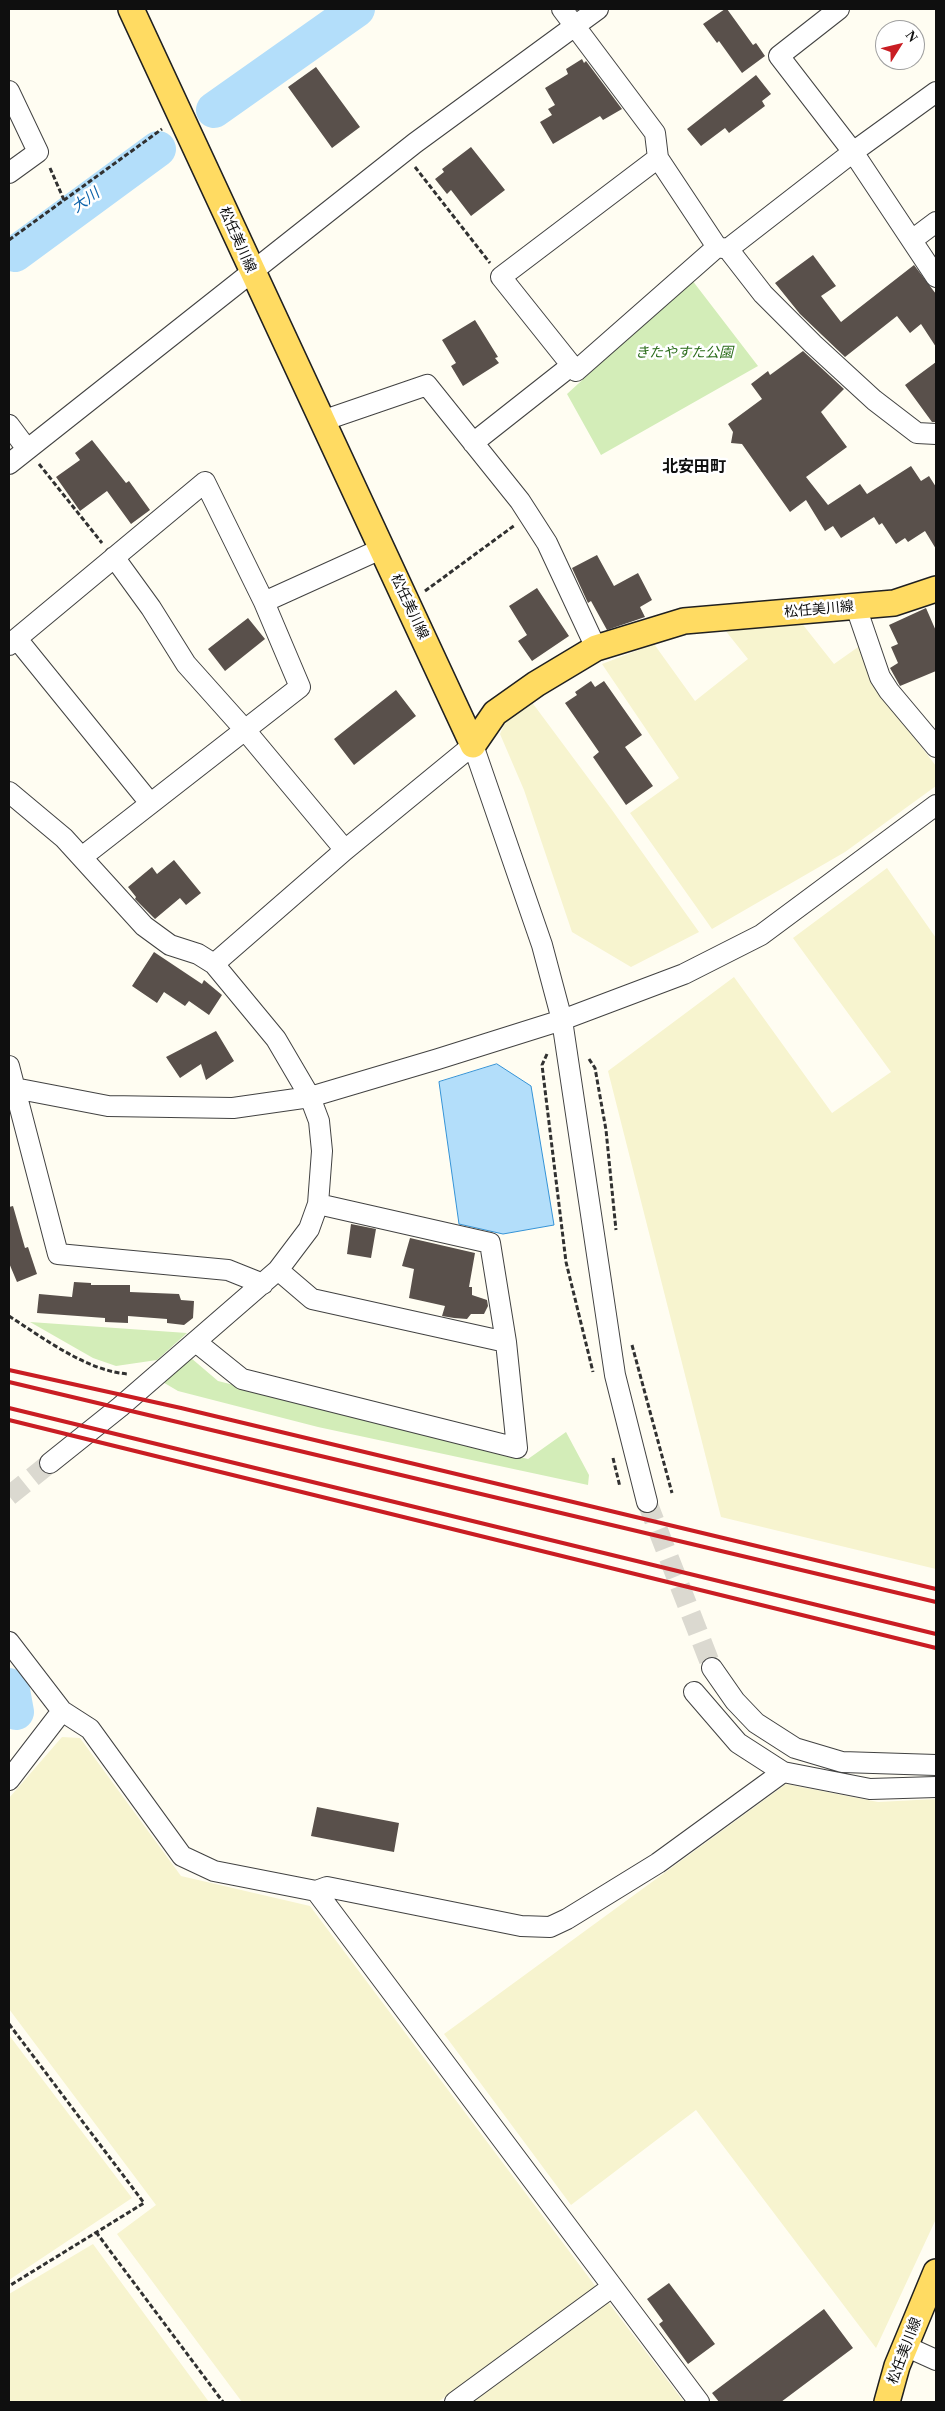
<!DOCTYPE html>
<meta charset="utf-8">
<style>
body{margin:0}
#map{position:relative;width:945px;height:2411px;overflow:hidden;background:#fffdf2;font-family:"Times New Roman",serif}
canvas{display:block}
.frame{position:absolute;inset:0;border:10px solid #0f0f0f;pointer-events:none}
.north{position:absolute;left:875px;top:20px;width:50px;height:50px;box-sizing:border-box;background:#fff;border:1px solid #9f9f9f;border-radius:50%;rotate:54deg;font-size:14px;font-weight:700;line-height:20px;text-align:center;color:#0f0f0f}
.north::after{content:'';display:block;margin:auto;width:18px;height:22px;background:#c91d23;clip-path:polygon(50% 0,100% 100%,50% 72%,0 100%)}
</style>
<div id="map">
<canvas width="945" height="2411"></canvas>
<div class="frame"></div>
<div class="north">N</div>
</div>
<script>
const ctx = document.querySelector('canvas').getContext('2d');
ctx.lineJoin = 'round';
function fillPath(path, color) {
  ctx.fillStyle = color;
  ctx.fill(path, 'evenodd');
}
function stroke(path, color, width, dash) {
  ctx.strokeStyle = color;
  ctx.lineWidth = width;
  ctx.lineCap = dash ? 'butt' : 'round';
  ctx.setLineDash(dash || []);
  ctx.stroke(path);
}
function label(font, color, halo, rows, align = 'center') {
  ctx.font = font + ' "Times New Roman","Noto Sans JP",serif';
  ctx.lineWidth = 5;
  ctx.setLineDash([]);
  ctx.textBaseline = 'middle';
  ctx.strokeStyle = halo;
  ctx.fillStyle = color;
  for (const [text, x, y, turn = 0] of rows) {
    ctx.save();
    ctx.translate(x, y);
    ctx.rotate((+turn || 0) * Math.PI / 180);
    ctx.textAlign = isNaN(turn) ? turn : align;
    if (halo) ctx.strokeText(text, 0, 0);
    ctx.fillText(text, 0, 0);
    ctx.restore();
  }
}
const farmland = new Path2D(`
 M800,621L834,664L861,645L876,688L936,766V786L845,852L712,929L630,813L679,778L602,664L654,644L695,701L748,659L721,625Z
 M531,701L612,810L699,932L631,967L572,932L524,790L500,734L506,720Z
 M887,868L936,938V1569L721,1517L608,1071L734,977L832,1113L891,1072L793,938Z
 M62,1737L80,1738L181,1876L310,1906L596,2287L438,2402H242L117,2234L156,2205L9,2009V1798Z
 M786,1784L878,1802L936,1799V2219L876,2348L696,2110L571,2205L444,2034Z
 M9,2035L132,2198L9,2280Z
 M93,2244L209,2402H9V2294Z
 M608,2302L684,2402H473Z`);
const green = new Path2D(`
 M692,280L758,366L601,455L567,394Z
 M30,1322L187,1333L157,1360L116,1366L93,1358Z
 M191,1358L218,1381L528,1459L566,1432L589,1475L588,1485L318,1427L178,1391L161,1381Z`);
const water = new Path2D(`
 M497,1064L531,1086L554,1225L503,1234L459,1224L439,1082Z`);
const river = new Path2D(`
 M214,110L357,9
 M15,254L158,149
 M9,1686L12,1690L16,1712`);
const building = new Path2D(`
 M725,9H727L753,45L756,43L765,56L742,73L719,41L717,43L703,24Z
 M582,59L584,63L586,61L622,109L603,120L600,116L553,144L540,122L552,115L548,109L555,105L545,88L568,74L566,69Z
 M316,67L360,127L332,148L288,87Z
 M756,75L771,94L762,101L765,106L729,133L725,128L701,146L687,129Z
 M471,147L505,190L471,216L451,190L447,194L435,179L444,172L442,169Z
 M813,255L836,286L821,296L841,322L914,265L936,294V347L921,324L910,333L897,316L845,357L800,314L775,283Z
 M475,320L498,357L495,358L499,363L463,386L451,366L456,363L442,340Z
 M803,351L844,389L821,412L847,447L806,477L828,505L860,484L867,494L911,466L921,481L929,476L936,487V549L925,531L908,542L905,538L896,544L882,523L879,525L874,517L841,538L833,526L825,531L806,500L790,512L742,444L731,443L733,432L728,424L762,399L751,384L768,371L770,375Z
 M936,362V422H932L905,385Z
 M92,440L126,483L129,481L150,510L131,524L107,491L80,511L56,477L80,460L75,453Z
 M597,555L614,586L638,573L652,600L640,607L645,617L607,630L591,601L588,603L572,568Z
 M537,588L569,636L532,661L518,641L527,635L509,606Z
 M926,608L936,631V671L900,686L890,668L898,663L891,647L898,644L889,625Z
 M248,618L265,639L225,671L208,649Z
 M591,681L595,687L604,681L642,735L625,747L653,786L626,805L593,757L599,752L565,703L577,695L575,692Z
 M396,690L416,716L354,765L334,739Z
 M174,860L201,893L186,905L180,898L155,919L135,899L136,897L128,887L152,867L157,874Z
 M154,952L202,984L204,980L222,995L209,1015L189,1001L185,1006L164,992L157,1003L132,986Z
 M216,1031L234,1061L206,1080L201,1064L180,1078L166,1057Z
 M13,1206L25,1248L28,1247L37,1274L17,1282L9,1263V1207Z
 M351,1224L376,1229L371,1258L347,1254Z
 M410,1238L475,1253L469,1287H472V1295L487,1300L488,1306L484,1314H471L467,1319L454,1318L442,1316L445,1306L409,1298L414,1269L402,1266Z
 M74,1282L91,1283V1285H130V1292L179,1294L181,1300L194,1301L193,1318L184,1325L167,1323V1319L128,1316V1323L105,1322V1318L37,1313L39,1294L72,1297Z
 M317,1807L399,1823L394,1852L311,1836Z
 M669,2283L715,2344L688,2364L659,2324L663,2321L647,2299Z
 M824,2309L853,2348L781,2402H719L712,2393Z`);
const minorTunnel = new Path2D(`
 M9,1496L50,1463
 M647,1502L712,1668`);
const path = new Path2D(`
 M415,167L490,263
 M50,168L64,200
 M9,240L162,129
 M39,464L102,543
 M425,591L515,525
 M547,1054L542,1065L566,1262L593,1372
 M589,1059L595,1068L606,1130L616,1230
 M9,1316C43,1338 87,1371 128,1374
 M632,1345L672,1493
 M613,1458L620,1487
 M9,2024L144,2203L9,2286
 M96,2232L223,2402`);
const minor = new Path2D(`
 M562,9L655,133L658,158L717,247L728,249L763,294L813,344L874,400L917,433L936,434
 M839,9L779,56L853,152L936,277
 M9,91L38,152L9,173
 M658,158L501,277L576,371L717,247
 M912,240L936,222
 M728,249L853,152L936,92
 M322,421L427,385L520,501L547,543L596,648
 M9,425L27,449
 M473,443L572,365
 M9,464L415,143L598,9
 M114,557L151,608L186,664L245,730L345,850
 M264,602L381,549
 M856,607L880,677L889,691L936,747
 M17,639L150,803
 M9,645L205,482L264,602L300,687L82,857
 M9,792L64,838L144,926L170,945L198,954L214,964L276,1039L310,1097L319,1121L322,1151L318,1204L309,1229L278,1270L120,1407L50,1463
 M214,964L345,850L473,745L542,945L562,1020L615,1375L647,1502
 M9,1066L58,1254L228,1270L263,1284
 M9,1087L108,1106L233,1108L310,1097L438,1059L562,1020L684,974L761,935L936,805
 M278,1270L312,1299L506,1342
 M196,1342L242,1379L517,1448L506,1342L490,1243L318,1204
 M9,1642L62,1711L90,1729L182,1856L214,1871L316,1891L327,1887L521,1926L550,1927L567,1919L658,1863L783,1772
 M712,1668L735,1701L756,1723L795,1748L842,1762L936,1765
 M694,1692L738,1743L783,1772L870,1789L936,1787
 M9,1780L62,1711
 M316,1891L699,2402
 M905,2346L936,2360
 M455,2402L612,2287`);
const major = new Path2D(`
 M131,9L473,745
 M473,745L495,713L536,684L596,648L684,621L894,603L936,589
 M887,2402L897,2366L936,2272`);
const rail = new Path2D(`
 M9,1370L181,1408L936,1589
 M9,1382L936,1602
 M9,1408L936,1634
 M9,1420L936,1648`);
const streetNames = [
 ["松任美川線",237,240,66],
 ["松任美川線",409,607,65],
 ["松任美川線",819,610,-5],
 ["松任美川線",905,2351,-69]
];
const parkNames = [
 ["きたやすた公園",684,353]
];
const waterNames = [
 ["大川",86,201,-36]
];
const quarterNames = [
 ["北安田町",694,468]
];
fillPath(farmland, '#f7f4cf');
fillPath(green, '#d3edb8');
fillPath(water, '#b3defa');
stroke(water, '#3593d6', 1);
stroke(river, '#b3defa', 36);
fillPath(building, '#59504b');
stroke(minorTunnel, '#dbd9d0', 20, [20, 10]);
stroke(minor, '#424242', 22);
stroke(major, '#202020', 28);
stroke(path, '#313131', 3, [5, 2.5]);
stroke(minor, '#fff', 20);
stroke(major, '#ffdb62', 25);
stroke(rail, '#c91d23', 4);
label('14px', '#0f0f0f', '#fff', streetNames);
label('italic 14px', '#2a6c1a', '#fff', parkNames);
label('italic 15px', '#0f64ab', '#fff', waterNames);
label('bold 16px', '#0f0f0f', '#fff', quarterNames);
</script>
